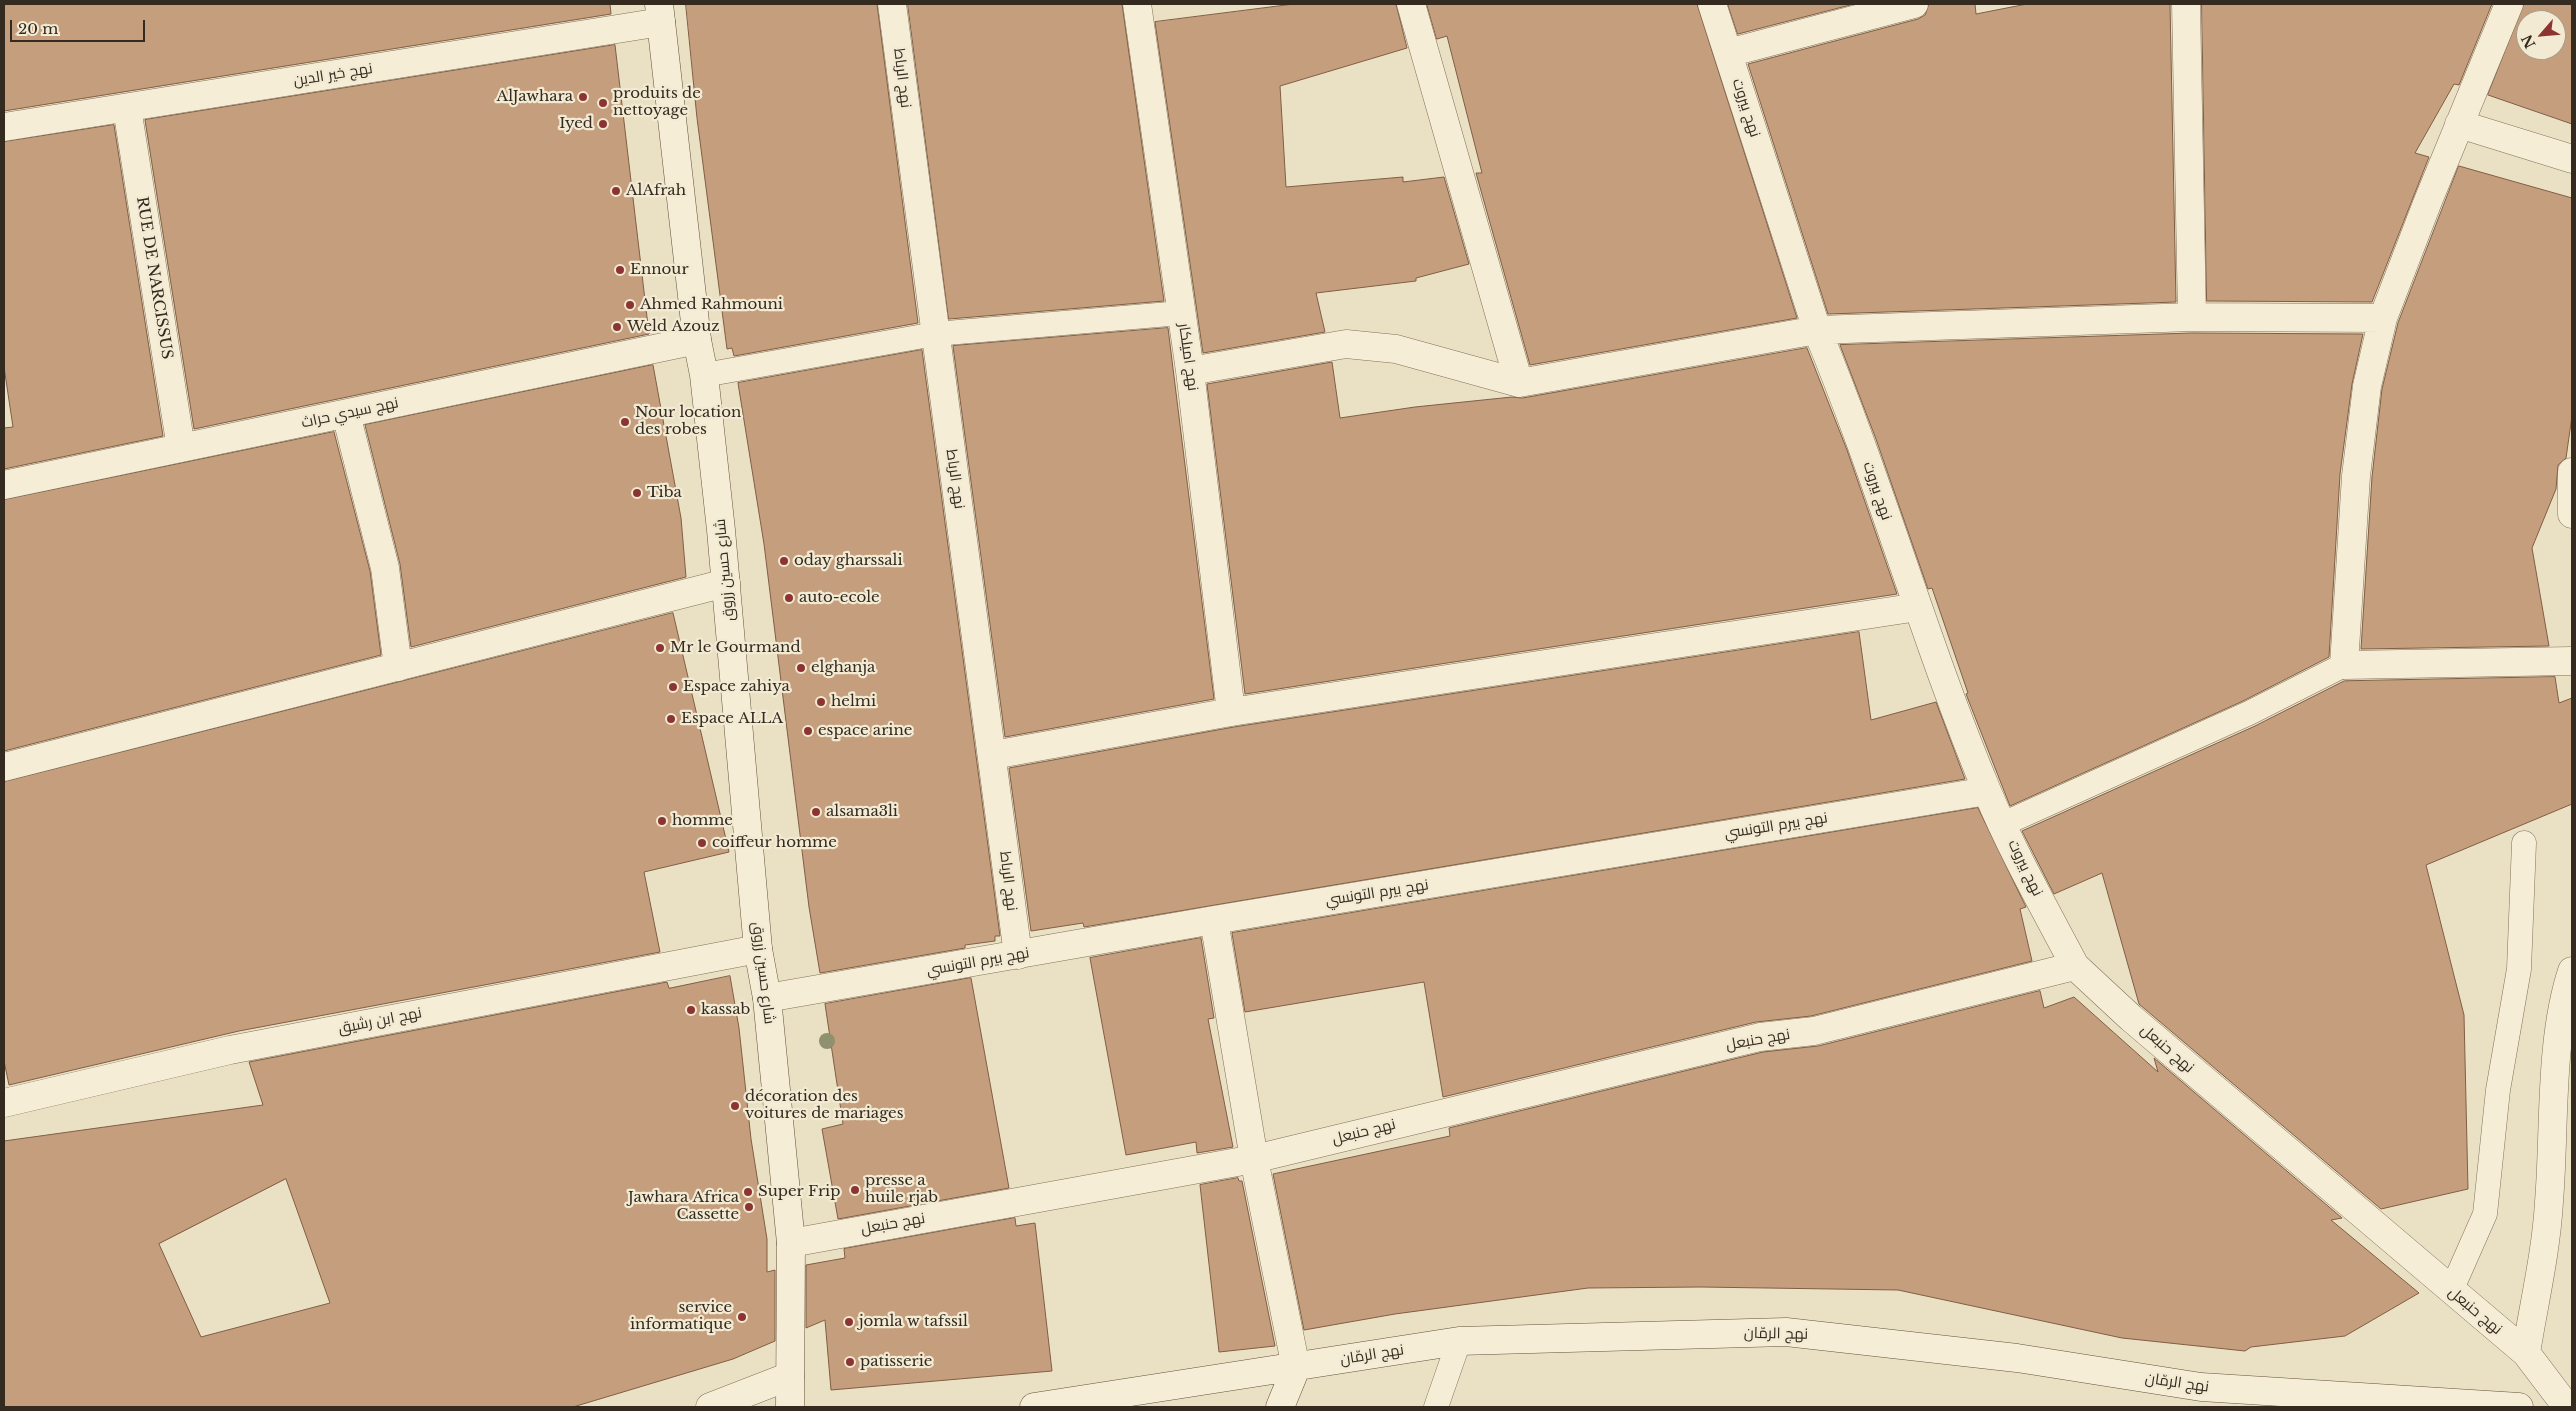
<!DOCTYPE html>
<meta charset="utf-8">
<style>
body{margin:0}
#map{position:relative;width:2576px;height:1411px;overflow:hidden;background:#eae0c4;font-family:"Libre Baskerville",serif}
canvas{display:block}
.frame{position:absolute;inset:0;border:5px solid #342a1f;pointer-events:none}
.north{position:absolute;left:2516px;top:10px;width:50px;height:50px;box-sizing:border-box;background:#f2ead3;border:1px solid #a69d8b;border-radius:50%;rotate:243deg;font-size:14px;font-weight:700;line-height:20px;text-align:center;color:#342a1f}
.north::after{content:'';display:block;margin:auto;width:18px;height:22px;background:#8c3431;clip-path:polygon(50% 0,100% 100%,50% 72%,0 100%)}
.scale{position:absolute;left:10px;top:20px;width:135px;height:22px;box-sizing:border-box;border:2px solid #342a1f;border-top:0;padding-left:6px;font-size:15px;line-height:18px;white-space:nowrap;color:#342a1f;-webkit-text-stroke:4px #f2ead3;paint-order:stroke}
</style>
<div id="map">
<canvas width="2576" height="1411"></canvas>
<div class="frame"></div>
<div class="north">N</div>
<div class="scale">20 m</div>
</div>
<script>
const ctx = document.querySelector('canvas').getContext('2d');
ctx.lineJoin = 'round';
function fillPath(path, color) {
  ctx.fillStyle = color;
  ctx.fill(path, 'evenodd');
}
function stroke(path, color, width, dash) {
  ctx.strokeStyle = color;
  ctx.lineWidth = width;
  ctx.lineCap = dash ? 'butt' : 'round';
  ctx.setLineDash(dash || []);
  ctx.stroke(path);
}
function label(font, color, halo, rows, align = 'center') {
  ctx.font = font + ' "Libre Baskerville",Cairo,serif';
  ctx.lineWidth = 4.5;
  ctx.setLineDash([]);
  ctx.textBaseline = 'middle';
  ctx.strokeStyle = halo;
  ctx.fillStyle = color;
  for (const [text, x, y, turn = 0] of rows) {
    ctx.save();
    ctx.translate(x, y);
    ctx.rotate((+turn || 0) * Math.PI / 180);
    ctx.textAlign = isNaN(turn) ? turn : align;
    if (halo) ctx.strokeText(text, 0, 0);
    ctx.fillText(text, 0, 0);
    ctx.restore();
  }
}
const building = new Path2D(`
 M4,4H610L611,14L4,111Z
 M686,4H877L918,323L734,356L732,348L727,349L697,118Z
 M908,4H1122L1164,301L949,319Z
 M1294,4H1396L1407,48L1280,86L1286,187L1403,177V182L1444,177L1469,264L1416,278V281L1316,293L1325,332L1203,353L1155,22Z
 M1427,4H1697L1797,318L1530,365L1476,173H1482L1447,36L1437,39Z
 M1728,4H1854L1738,34Z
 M1929,4H1975L1976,14L2027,4H2170L2176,302L1828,314L1748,64L1918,19L1925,15Z
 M2202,4H2492L2459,85L2454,84L2415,153L2429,157L2372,302L2207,301Z
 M2524,4H2572V124L2488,95ZM2526,20H2556V50H2526Z
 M615,45L649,334L194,429L145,120Z
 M114,125L163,436L4,469V428L13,427L4,367V142Z
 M2459,166L2572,198V416L2566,458L2558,465L2556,489L2532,548L2549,646L2361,649L2372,477L2382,389L2398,323Z
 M1168,328L1214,699L1005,737L953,346Z
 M2192,333L2363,334L2352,384L2340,474L2329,657L2243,701L2010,806L1966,694L1968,693L1932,588L1928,589L1876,439L1840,345Z
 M1807,348L1847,450L1897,594L1245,694L1207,384L1332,362L1340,418L1415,407L1512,397L1522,398Z
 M922,350L1000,936H995V941L965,945V948L820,973L809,907L764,544L738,383Z
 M653,365L681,518L686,577L411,647L400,564L365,425Z
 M334,432L370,571L381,655L4,751V500Z
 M673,613L729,852L644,872L660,952L239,1031L9,1085L4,1061V782Z
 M1859,632L1871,720L1936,702L1965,779L1084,927L1083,923L1031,931L1009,768L1234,727Z
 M2555,677L2559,703L2572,698V804L2426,865L2464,1015L2468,1189L2381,1209L2139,1004L2102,873L2054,894L2022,831L2255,726L2344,681Z
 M1978,808L2026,907L2020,909L2032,961L1811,1016L1756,1022L1443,1097L1424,982L1245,1012L1232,933Z
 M1201,938L1214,1018L1208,1019L1233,1147L1197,1153L1196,1142L1126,1155L1090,958Z
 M730,976L739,1028L751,1139L767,1239V1272L775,1270V1341L733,1359L573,1407H4V1141L263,1105L249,1062L667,982L669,988ZM286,1179L330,1303L201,1337L159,1244Z
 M971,978L1009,1188L838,1219L822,1129L843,1124L825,1004Z
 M2040,991L2044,1008L2074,997L2158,1072L2154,1058L2342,1218L2331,1220L2419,1293L2345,1336L2251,1347L2245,1351L2122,1338L1898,1290L1701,1287L1588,1288L1395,1314L1304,1330L1273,1174L1450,1136L1449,1128L1763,1052L1818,1046Z
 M1238,1178L1239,1181H1242L1275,1346L1219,1352L1200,1185Z
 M1015,1218L1016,1226L1035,1223L1052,1371L831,1390L825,1320L806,1328V1265L845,1258L844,1249Z`);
const lane = new Path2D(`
 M704,375L935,334L1181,313
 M2003,824L2249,713L2344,665
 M2451,1291L2485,1214L2498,1090L2519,969L2524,843
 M1436,1407L1459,1341`);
const street = new Path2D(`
 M892,4L1018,955
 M1137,4L1190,371L1231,712
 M1411,4L1519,383
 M1712,4L1817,330C1880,481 1924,640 1987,791C2012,851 2045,909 2075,966
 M2186,4L2192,317
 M2509,4L2428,201L2383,318L2367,386L2356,476L2344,665L2572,661
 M1728,53L1914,4
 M127,108L181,448
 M2459,124L2572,159
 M4,127L661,22
 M1190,371L1346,344L1396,349L1519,383L1817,330L2192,317L2383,318
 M346,414L385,568L398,667
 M2572,472V514
 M4,485L697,340
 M993,755L1231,712L1918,607
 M4,767L726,583
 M1214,920L1254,1159L1296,1368
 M767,998L1214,920L1987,791
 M4,1103L230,1050L758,949
 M791,1243L1254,1159L1760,1037L1814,1031L2075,966L2131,1018L2526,1353L2567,1407
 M2526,1353C2534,1303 2546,1253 2549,1202C2555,1129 2549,1041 2572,971
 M710,1407L790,1376`);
const secondary = new Path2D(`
 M659,4L697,340L704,375L721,530L758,949L767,998L791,1243L790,1407
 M1034,1407L1459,1341L1786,1332L2017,1358L2201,1387L2519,1407
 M1280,1407L1296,1368`);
const trees = [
 [827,1041]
];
const markers = [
 [583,97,5,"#8c3431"],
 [603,103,5,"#8c3431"],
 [603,124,5,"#8c3431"],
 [616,191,5,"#8c3431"],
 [620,270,5,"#8c3431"],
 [630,305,5,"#8c3431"],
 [617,327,5,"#8c3431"],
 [625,422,5,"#8c3431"],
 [637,493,5,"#8c3431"],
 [784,561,5,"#8c3431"],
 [789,598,5,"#8c3431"],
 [660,648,5,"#8c3431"],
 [801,668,5,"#8c3431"],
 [673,687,5,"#8c3431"],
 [821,702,5,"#8c3431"],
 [671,719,5,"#8c3431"],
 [808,731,5,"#8c3431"],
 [816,812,5,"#8c3431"],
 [662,821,5,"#8c3431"],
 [702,843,5,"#8c3431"],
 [691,1010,5,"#8c3431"],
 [735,1106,5,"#8c3431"],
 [855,1190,5,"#8c3431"],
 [748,1192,5,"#8c3431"],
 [749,1207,5,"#8c3431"],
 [742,1317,5,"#8c3431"],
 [849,1322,5,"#8c3431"],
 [850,1362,5,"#8c3431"]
];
const streetNames = [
 ["نهج خير الدين",333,75,-9],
 ["نهج الرباط",902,78,83],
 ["نهج بيروت",1746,108,72],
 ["RUE DE NARCISSUS",154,278,81],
 ["نهج اميلكار",1188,357,82],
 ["نهج سيدي حراث",350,413,-12],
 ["نهج الرباط",955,479,82],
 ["نهج بيروت",1877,491,71],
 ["شارع حسين زروق",725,570,-95],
 ["نهج بيرم التونسي",1776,826,-9],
 ["نهج بيروت",2025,868,64],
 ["نهج الرباط",1008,881,83],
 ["نهج بيرم التونسي",1377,893,-9],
 ["نهج بيرم التونسي",978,962,-10],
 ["شارع حسين زروق",763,973,83],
 ["نهج ابن رشيق",380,1021,-11],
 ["نهج حنبعل",1758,1040,-10],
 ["نهج حنبعل",2167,1049,41],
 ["نهج حنبعل",1364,1132,-14],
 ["نهج حنبعل",893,1224,-10],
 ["نهج حنبعل",2475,1311,40],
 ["نهج الرمّان",1776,1334,1],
 ["نهج الرمّان",1372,1355,-9],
 ["نهج الرمّان",2177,1383,8]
];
const poiNames = [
 ["produits de",613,94],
 ["nettoyage",613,111],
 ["AlJawhara",573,97,"right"],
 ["Iyed",593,124,"right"],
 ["AlAfrah",626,191],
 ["Ennour",630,270],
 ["Ahmed Rahmouni",640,305],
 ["Weld Azouz",627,327],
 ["Nour location",635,413],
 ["des robes",635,430],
 ["Tiba",647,493],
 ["oday gharssali",794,561],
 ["auto-ecole",799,598],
 ["Mr le Gourmand",670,648],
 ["elghanja",811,668],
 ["Espace zahiya",683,687],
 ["helmi",831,702],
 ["Espace ALLA",681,719],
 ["espace arine",818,731],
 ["alsama3li",826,812],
 ["homme",672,821],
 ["coiffeur homme",712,843],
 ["kassab",701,1010],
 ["décoration des",745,1097],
 ["voitures de mariages",745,1114],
 ["presse a",865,1181],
 ["huile rjab",865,1198],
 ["Super Frip",758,1192],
 ["Jawhara Africa",739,1198,"right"],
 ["Cassette",739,1215,"right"],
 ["service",732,1308,"right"],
 ["informatique",732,1325,"right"],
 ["jomla w tafssil",859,1322],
 ["patisserie",860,1362]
];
fillPath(building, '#c59e7d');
stroke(building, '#805e44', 1);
stroke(lane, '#83725c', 25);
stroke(street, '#83725c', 29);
stroke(secondary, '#65533f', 29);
stroke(lane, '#f5edd6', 24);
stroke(street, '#f5edd6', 28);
stroke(secondary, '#f5edd6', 28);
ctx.fillStyle = '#8e906e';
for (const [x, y] of trees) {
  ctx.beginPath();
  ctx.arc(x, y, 8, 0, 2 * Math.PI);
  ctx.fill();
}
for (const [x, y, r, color] of markers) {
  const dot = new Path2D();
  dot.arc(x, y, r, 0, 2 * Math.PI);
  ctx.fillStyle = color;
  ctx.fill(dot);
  stroke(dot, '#f2ead3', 2);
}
label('15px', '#342a1f', '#f2ead3', streetNames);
label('15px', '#342a1f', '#f2ead3', poiNames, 'left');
</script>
